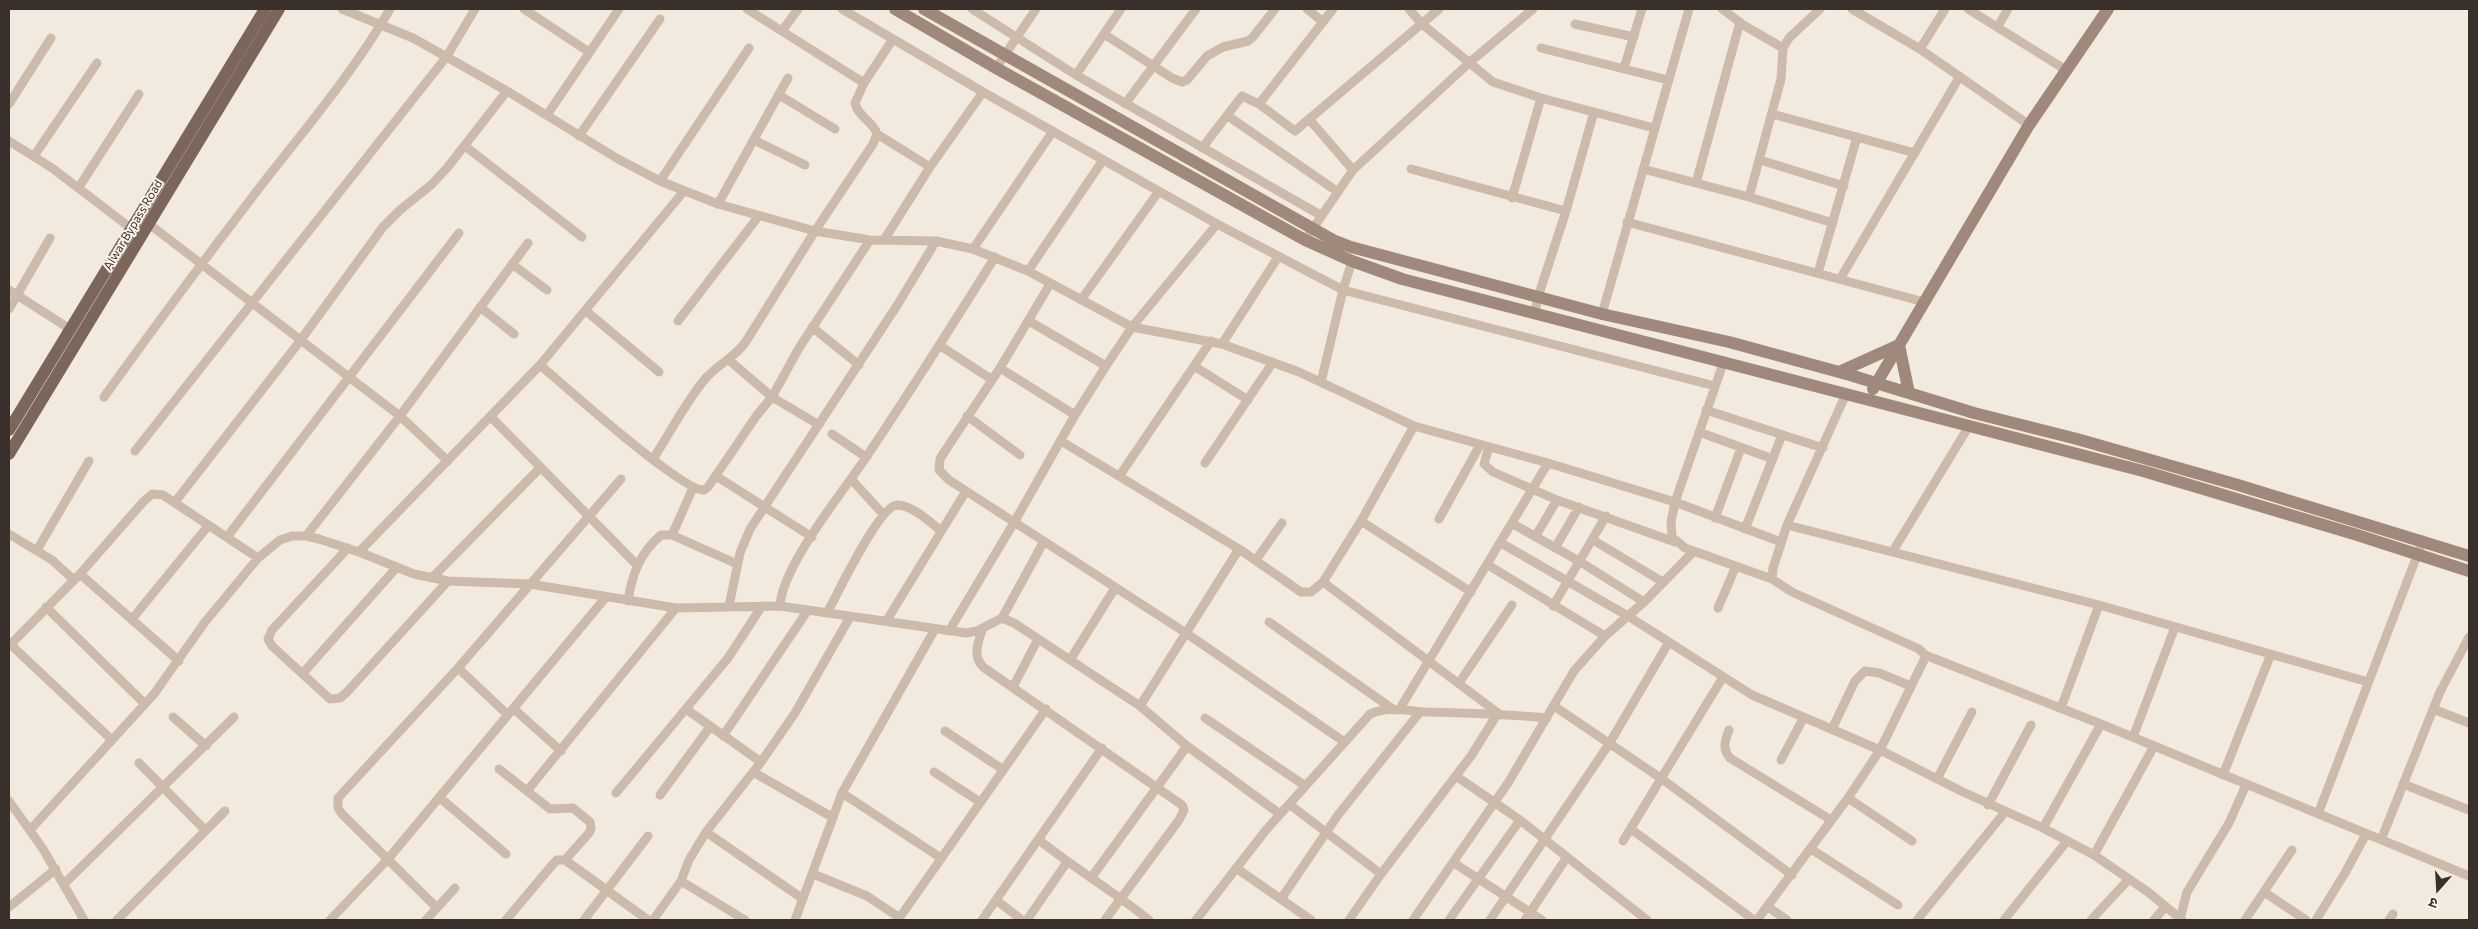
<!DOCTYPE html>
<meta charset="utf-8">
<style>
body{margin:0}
#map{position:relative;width:2478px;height:929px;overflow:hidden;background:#f3eadf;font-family:Commissioner,"Noto Sans Devanagari",sans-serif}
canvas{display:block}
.frame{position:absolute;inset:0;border:10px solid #3a2f2a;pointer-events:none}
.north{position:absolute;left:2413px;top:864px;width:50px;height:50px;-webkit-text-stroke:4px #fbf4ec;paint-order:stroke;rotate:199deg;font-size:14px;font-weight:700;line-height:20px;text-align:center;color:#3a2f2a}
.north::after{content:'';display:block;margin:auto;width:18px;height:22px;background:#3a2f2a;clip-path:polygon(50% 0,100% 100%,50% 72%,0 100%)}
</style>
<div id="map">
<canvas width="2478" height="929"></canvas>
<div class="frame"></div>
<div class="north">उ</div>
</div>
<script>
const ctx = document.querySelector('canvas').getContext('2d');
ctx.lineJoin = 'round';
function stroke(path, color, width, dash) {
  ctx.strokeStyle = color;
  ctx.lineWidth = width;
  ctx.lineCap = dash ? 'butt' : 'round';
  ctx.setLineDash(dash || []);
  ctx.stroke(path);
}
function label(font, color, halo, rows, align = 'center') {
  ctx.font = font + ' Commissioner,sans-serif';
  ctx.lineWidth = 4;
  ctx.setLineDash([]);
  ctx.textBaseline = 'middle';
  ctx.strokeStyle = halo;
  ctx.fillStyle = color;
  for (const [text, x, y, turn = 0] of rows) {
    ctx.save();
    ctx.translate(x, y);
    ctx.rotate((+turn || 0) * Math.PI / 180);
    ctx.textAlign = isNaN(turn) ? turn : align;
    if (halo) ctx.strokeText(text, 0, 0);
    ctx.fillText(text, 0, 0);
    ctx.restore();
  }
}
const street = new Path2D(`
 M342,9L413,38L507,91L618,159L660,181L718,204L815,231L870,240L936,241L973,249L1028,271L1132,327L1222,344L1299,372L1414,426L1548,463L1675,502L1781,542
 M524,9L589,52
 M747,9L864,83
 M842,9L983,92L1217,224L1343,290L1715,386
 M972,9L1076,75L1322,216
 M1307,9L1322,21
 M1409,9L1422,24L1493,82L1541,98L1654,128
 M1722,9L1745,26L1783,48
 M1852,9L1920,49L2029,125
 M1968,9L2066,70
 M1575,24L1634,37
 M1998,26L2008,9
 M782,31L798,9
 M1104,34L1172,78L1182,82L1187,80L1207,56L1223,47L1248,41L1252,38L1275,9
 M1541,48L1668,80
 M1920,49L1945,9
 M996,68L1036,9
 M1624,68L1642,9
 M1076,75L1121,9
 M779,95L835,129
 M9,104L51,38
 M1125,104L1196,9
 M1259,104L1333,9
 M1772,114L1915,153
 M547,115L619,9
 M1228,116L1338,192
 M1309,119L1353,170
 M877,134L930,167
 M579,136L660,19
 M754,140L805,165
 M9,141L52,168L132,229
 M465,146L582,237
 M1202,148L1242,96L1259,104L1295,131L1439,9
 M34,156L97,63
 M1760,160L1844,186
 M1411,169L1566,211
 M1643,169L1749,197L1833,223
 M660,181L749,48
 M1696,183L1740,22
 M79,187L139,94
 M1749,197L1781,79L1783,48L1789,38L1820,9
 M1512,198L1541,98
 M718,204L788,78
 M1627,222L1924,302
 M149,224L400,416L448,461
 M884,240L930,167L983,92
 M1305,240L1353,170L1469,63L1533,9
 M973,249L1053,131
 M512,264L547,290
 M1028,271L1103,160
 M1818,273L1857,137
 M1840,279L1960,76
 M1050,284L1000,368L945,451L940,459L939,470L949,480L1186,633L1343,741
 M9,290L70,329
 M1081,300L1159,191
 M480,307L514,334
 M9,309L50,238
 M586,311L659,372
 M1535,312L1538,297L1566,211L1594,112
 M1602,314L1689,9
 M678,321L758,217
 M1029,321L1106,366
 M812,327L859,365
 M1222,344L1278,257
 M939,345L991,379
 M729,360L772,397L819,425
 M1724,361L1675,502L1671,522L1672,537L1685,548L1772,579
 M540,365C564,385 681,491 704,490L708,487L757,415L772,397L799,348L870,240
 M1194,366L1248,400
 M1000,368L1075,415
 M1321,382L1343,290L1352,261
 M104,397C155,326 207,256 260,187C305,129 353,73 390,9
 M1706,410L1823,448
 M967,416L1020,455
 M491,417L637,565
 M1699,432L1773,459
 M832,434L866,457
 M1061,441L1239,549L1301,592H1311L1323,582L1361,521L1414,426
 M1489,447L1484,464L1493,472L1557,500L1675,542
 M135,451L447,56L475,9
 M653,459C670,433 685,403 705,379C718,364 734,358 745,343L815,231L873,144L877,134C873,121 858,117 855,103L864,83L893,39
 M1205,463L1273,362
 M1120,475L1211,341
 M716,476L812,537
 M851,479L883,514
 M175,502L300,341L383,227L400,210L431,185L447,168L507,91
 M1715,518L1741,448
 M1439,519L1480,445
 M1361,521L1471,592
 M1513,524L1579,561L1644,602
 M1787,525L2099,605L2368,682
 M1745,529L1782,435
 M9,534L52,560L74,580
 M672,535L693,488
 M306,536L400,416L528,243
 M227,537L459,233
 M1535,537L1557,500
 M1593,540L1663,582
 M1501,543L1628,616L1752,695L1880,750L1963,792L2043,828L2094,855L2148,892L2182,920
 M348,548L272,630L268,639L272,646L330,699L340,698L347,692L448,581
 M1555,548L1579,507
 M37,550L89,461
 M1893,551L1969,426
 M359,552L540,365L684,191
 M1256,560L1282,523
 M1488,565L1605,636
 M80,574L179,661
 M432,578L540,468
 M1323,582L1498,713L1471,756L1381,874L1349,920
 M628,601C632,574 640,553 661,535H672L737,564
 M729,606L740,553L750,529L898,304L936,241
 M780,606C782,566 843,492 867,456C911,390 953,324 995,257
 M1553,606L1606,516
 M46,607L145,704
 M1718,608L1736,566
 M827,613C837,595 879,506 897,505C912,505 929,521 940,530
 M1002,618L1044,541
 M132,619L208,526
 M887,620L966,491
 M1269,622L1394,710
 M983,628C978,642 972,655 983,667L1182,805L1184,810L1179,820L1105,920
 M949,631L1015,521L1075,415L1106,366L1132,327L1217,224
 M10,644L112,740
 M9,646L80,574L143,502L152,494L163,495L258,558
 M1925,655L2101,724L2469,876
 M1070,660L1115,588
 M458,668L508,715
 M303,673L397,567
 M1459,683L1512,605
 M1013,687L1038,639
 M1140,706L1239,549
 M1554,706L1662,779L1792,875
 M2061,708L2099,605
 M514,709L561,751
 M686,709L761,762
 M2433,709L2469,723
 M1399,710L1548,463
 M173,717L206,746
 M1205,718L1304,785
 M1832,729L1855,681L1865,671L1879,673L1911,686
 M1729,730C1725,740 1722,749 1730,758L1831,820
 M945,731L1002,769
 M723,736L808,610
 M2133,737L2175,627
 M1781,760L1804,717
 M139,763L205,830
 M499,769L550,809L573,808L590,822L591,828L589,833L565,860
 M753,772L832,817
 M934,772L980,802
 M2223,775L2271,654
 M1456,776L1520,820L1647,920
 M1937,779L1972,712
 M2403,784L2469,810
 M527,791L676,608
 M616,793L728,658L762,606
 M842,793L941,858
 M660,795L710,727
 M439,797L506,854
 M1848,798L1912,841
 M9,801L43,849L84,920
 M1289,804L1381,874
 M1988,805L2031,725
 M2318,814L2423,540
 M2043,828L2101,724
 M1631,829L1754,920
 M30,830L154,694L205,622L258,558L280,540L292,536H306L319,539L359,552L414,574L448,581L530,584L676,608L780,606L966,633L977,631L1002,618L1014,623L1140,706L1187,746L1280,814
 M706,832L803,899
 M1039,840C1074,868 1113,891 1149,920
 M2381,840L2440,692L2469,637
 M1623,841L1723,677
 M1811,849L1898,905
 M2094,855L2154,746
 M1454,863L1542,920
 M1236,868L1311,920
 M813,874L867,896L900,918
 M1091,878L1187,746
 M681,881L745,920
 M64,884L234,717
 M2264,892L2306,920
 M1281,899L1338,815L1420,712
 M996,900L1022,920
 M9,907L56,869
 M1768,907L1787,920
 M437,908L342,814L338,808V798L458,668L621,479
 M2180,919L2187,892L2229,823L2246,785
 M117,920L225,811
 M330,920L388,859L606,597
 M426,920L455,888
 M506,920L553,864L557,860H565L648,920
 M584,920L648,836
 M653,920L681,881L689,860L706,832L761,762L795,713L850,617
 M795,920L842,793L935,629
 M898,920L1046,709
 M982,920L1102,748
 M1027,920L1067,862
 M1196,920L1266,830L1370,714C1388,706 1408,711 1427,712C1467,713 1507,714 1547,718
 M1413,920L1508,783L1574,671L1605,636L1644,602L1694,551
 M1449,920L1520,820
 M1490,920L1609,744L1669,642
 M1525,920L1567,857
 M1757,920L1848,798L1880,750L1924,660L1925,655L1919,649L1792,592L1772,579L1773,568L1787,525L1846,394
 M1917,920L2005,812
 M2004,920L2067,841
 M2091,920L2129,879
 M2154,920L2165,907
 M2245,920L2292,850
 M2316,920L2345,873L2366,834
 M2389,920L2393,914`);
const secondary = new Path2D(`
 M895,9L996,68L1305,240L1352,261L1402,279L2143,471L2354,534L2469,571
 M924,9L1333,240L1351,247L1602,314L1729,342L1850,375L1974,413L2077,439L2238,485L2469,556
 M1839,372L1899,345L1909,393
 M1873,389L2029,125L2108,9`);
const primary = new Path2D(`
 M9,430L265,9
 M9,454L279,9`);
const streetNames = [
 ["Alwar Bypass Road",133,225,-59]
];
stroke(street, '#ccbaaa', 9);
stroke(secondary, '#a0897c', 12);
stroke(primary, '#7c665b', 12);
label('12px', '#3a2f2a', '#fbf4ec', streetNames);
</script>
